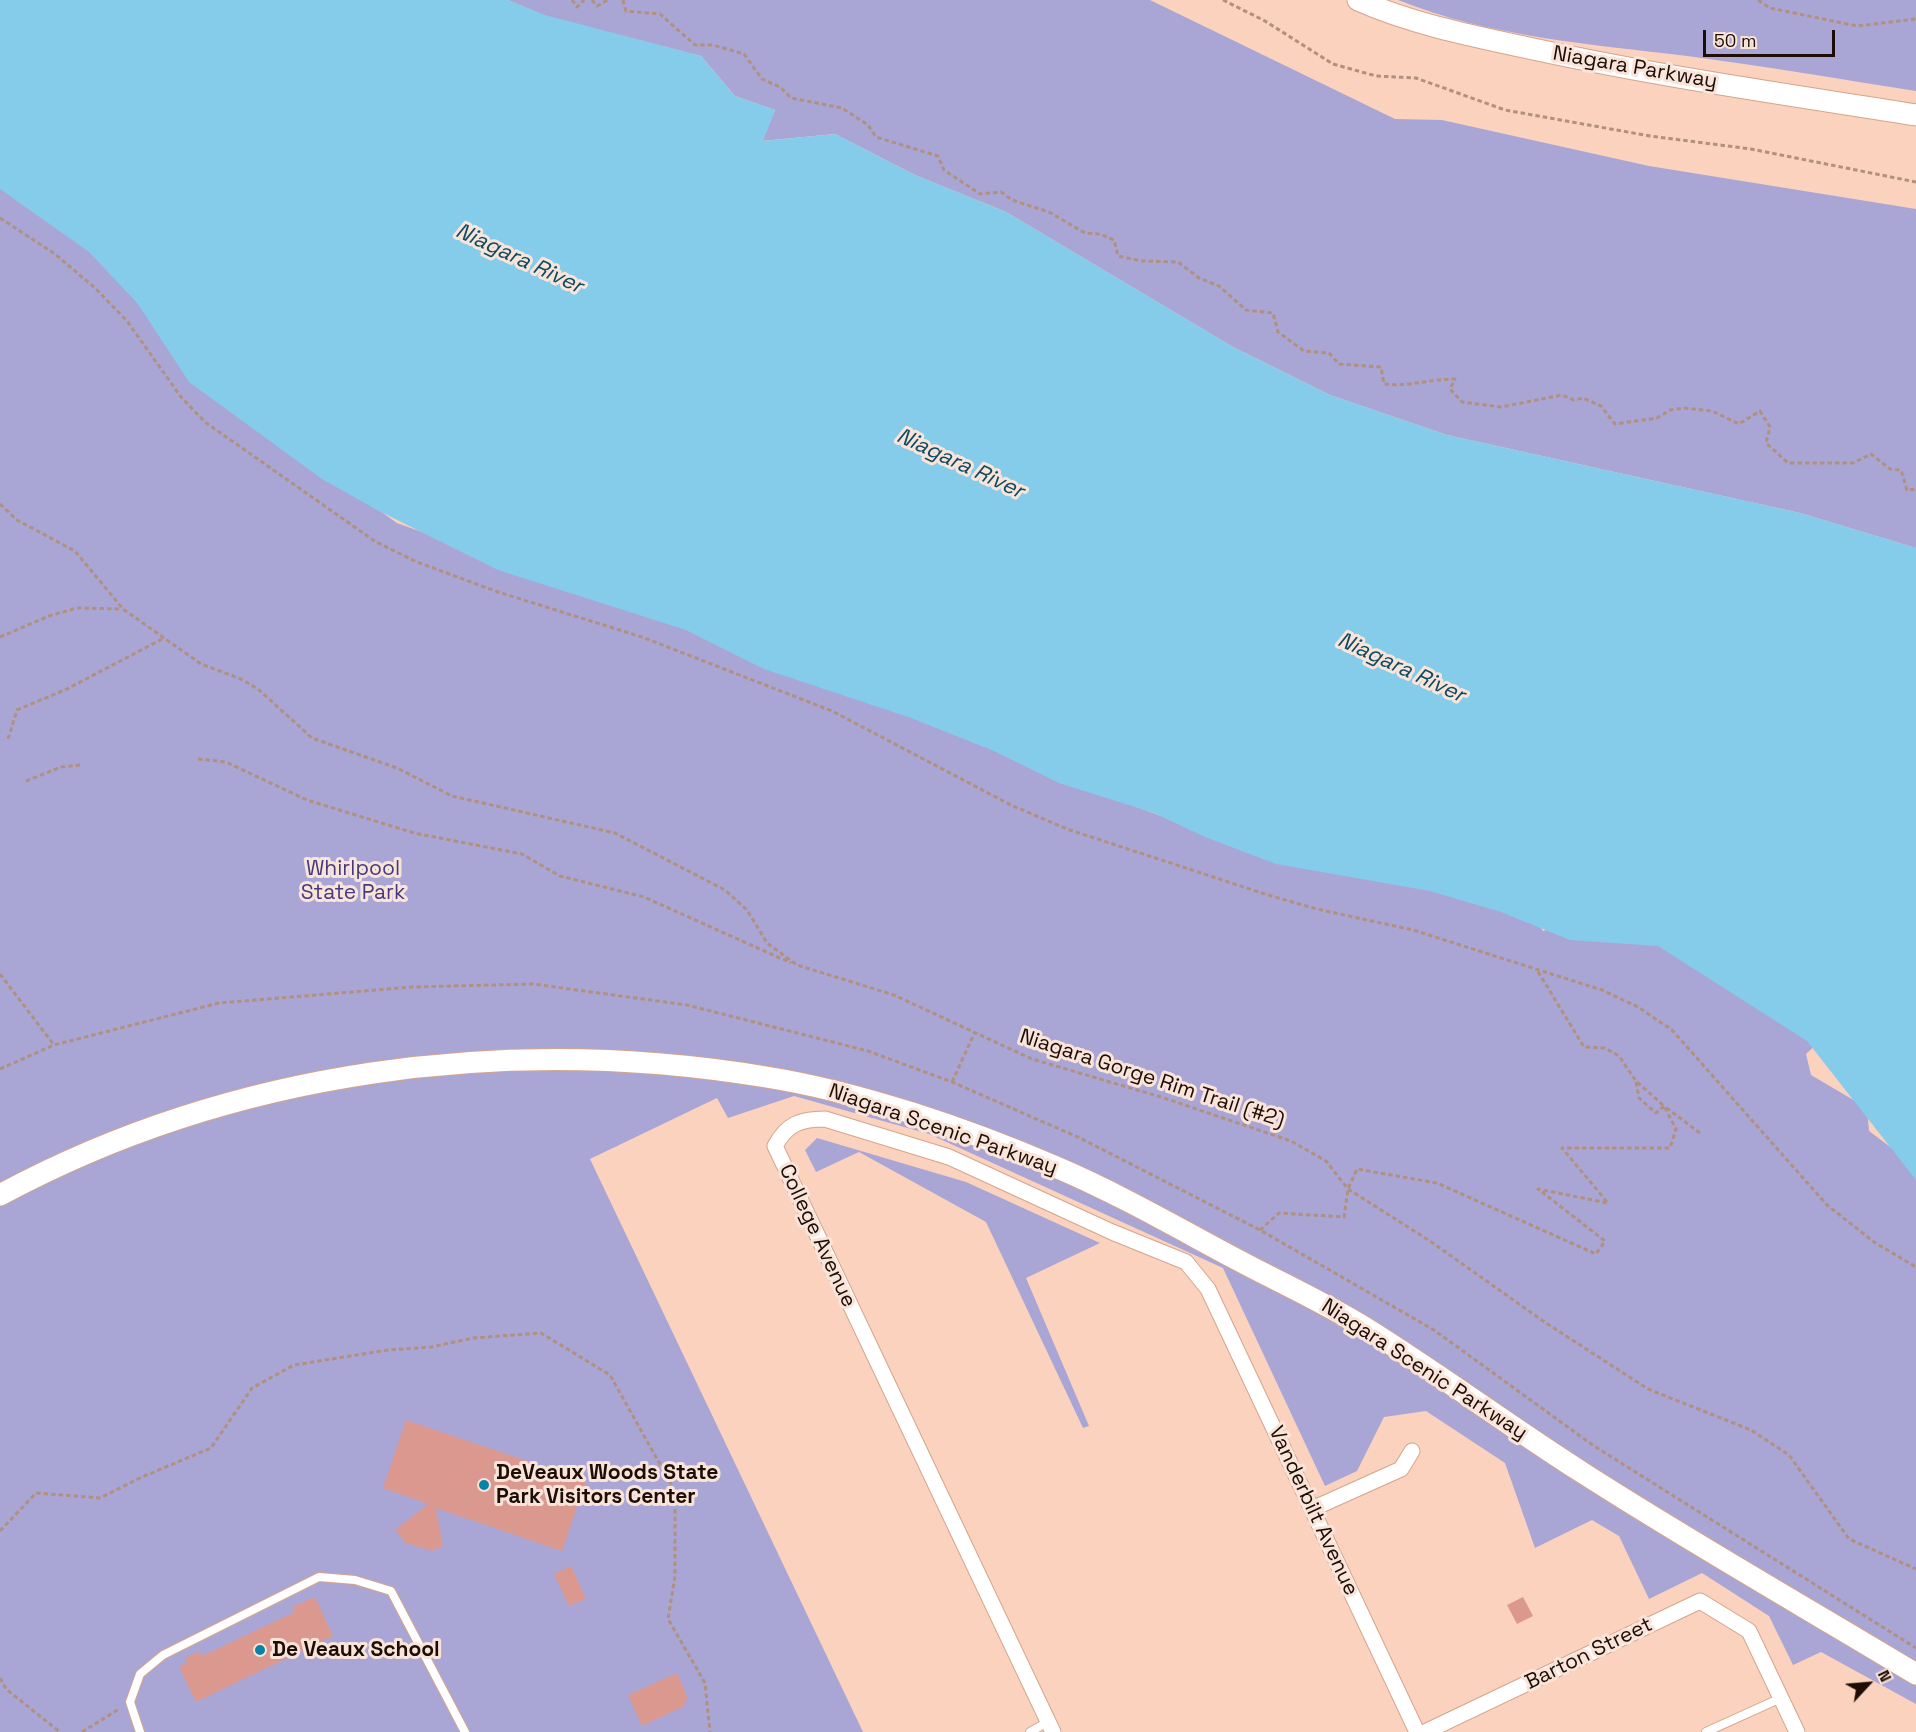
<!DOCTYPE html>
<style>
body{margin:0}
#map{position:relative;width:1916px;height:1732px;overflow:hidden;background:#fbd2be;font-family:"Space Grotesk",sans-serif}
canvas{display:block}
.north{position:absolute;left:1838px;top:1654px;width:60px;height:60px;-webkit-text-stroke:4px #f9e4da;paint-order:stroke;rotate:64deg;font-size:16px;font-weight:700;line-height:24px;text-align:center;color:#1e0d05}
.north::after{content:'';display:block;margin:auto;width:21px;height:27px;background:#1e0d05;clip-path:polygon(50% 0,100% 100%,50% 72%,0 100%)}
.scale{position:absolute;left:1703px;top:30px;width:132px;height:27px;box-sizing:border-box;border:3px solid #1e0d05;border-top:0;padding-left:8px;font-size:18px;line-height:21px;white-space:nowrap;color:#1e0d05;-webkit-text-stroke:4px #f9e4da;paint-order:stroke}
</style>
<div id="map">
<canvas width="1916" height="1732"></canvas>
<div class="north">N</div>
<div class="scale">50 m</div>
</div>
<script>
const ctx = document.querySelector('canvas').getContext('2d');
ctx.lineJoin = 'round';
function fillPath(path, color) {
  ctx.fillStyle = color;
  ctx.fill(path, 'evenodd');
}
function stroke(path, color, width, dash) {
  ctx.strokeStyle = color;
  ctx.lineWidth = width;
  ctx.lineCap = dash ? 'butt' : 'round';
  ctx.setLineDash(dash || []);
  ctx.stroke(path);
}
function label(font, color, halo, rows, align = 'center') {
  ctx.font = font + ' "Space Grotesk",sans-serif';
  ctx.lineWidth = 6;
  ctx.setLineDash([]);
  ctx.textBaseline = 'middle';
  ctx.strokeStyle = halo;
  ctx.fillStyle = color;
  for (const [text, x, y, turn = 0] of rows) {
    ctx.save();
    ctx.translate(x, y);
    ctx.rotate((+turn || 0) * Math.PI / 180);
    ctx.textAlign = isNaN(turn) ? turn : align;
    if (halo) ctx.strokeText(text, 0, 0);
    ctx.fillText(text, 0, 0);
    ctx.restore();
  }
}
const green = new Path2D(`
 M508,0H1150L1395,119L1442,120L1649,166L1916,209V548L1800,513L1447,435L1330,395L1233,347L1006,212L915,175L835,134L762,141L775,110L735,96L701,56L545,16Z
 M1398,0H1916V91C1840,79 1763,66 1687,56C1590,44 1490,37 1398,0Z
 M0,183L123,272L221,397L397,523L542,575L628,583L1076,784L1262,854L1511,883L1543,931L1598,913L1676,935L1821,1040L1806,1054L1811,1075L1867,1108L1869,1131L1905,1158L1916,1174V1704L1821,1652L1793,1665L1769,1616L1702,1573L1649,1599L1619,1536L1592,1520L1535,1548L1505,1463L1426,1411L1384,1417L1357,1471L1325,1486L1223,1268L929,1134L794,1096L728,1118L717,1098L590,1159L863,1732H0Z
 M817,1138L966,1182L1100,1243L1026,1278L1089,1426L1083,1428L986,1222L859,1152L816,1172L805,1150Z`);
const water = new Path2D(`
 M0,0H508L545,15L701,56L735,96L775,110L763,141L835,134L915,175L1006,212L1233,347L1330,395L1447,435L1800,513L1916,548V1180L1807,1041L1658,946L1570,940L1501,912L1430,891L1276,864L1205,837L1154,813L1059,783L994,751L911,718L764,669L686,630L498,570L377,510L322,479L189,382L138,304L89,252L0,189Z`);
const building = new Path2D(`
 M406,1420L586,1481L562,1551L436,1508L443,1546L432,1551L406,1543L395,1530L428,1504L383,1488Z
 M571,1566L586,1599L569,1606L554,1574Z
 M315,1597L333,1636L196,1702L179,1667L187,1663L185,1658L200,1651L202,1656L295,1612L292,1607Z
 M1523,1597L1533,1616L1517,1624L1507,1605Z
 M677,1673L688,1699L684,1701L686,1705L642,1726L628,1695Z`);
const path = new Path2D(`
 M572,0L577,7L584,0
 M592,0L597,6L608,0
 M623,0L626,11L660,14L695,45H713L744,54L762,79L780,87L791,98L842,108L868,125L876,137L938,156L944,170L980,194L1001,192L1012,200L1049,212L1085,233L1100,234L1114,240L1118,256L1142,261L1178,262L1199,278L1219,286L1246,310L1273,313L1278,332L1304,351L1329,353L1339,364L1381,367L1384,384C1411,387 1429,379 1455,379L1450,389L1462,402L1501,407L1562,395L1574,400L1583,398L1601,406L1615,424L1657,418L1670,410L1684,408L1712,411L1739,424L1760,411L1770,427L1766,443L1788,463H1853L1871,454L1890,469L1901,470L1907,490L1916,489
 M1223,0L1265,21L1333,64L1376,76L1416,78L1505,110L1650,136L1751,149L1916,182
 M1758,0L1770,8L1857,26L1916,19
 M0,218L55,254L95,288L127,321L181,397L205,422L376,542L417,562L498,592L642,637L832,711L1011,805L1067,829L1268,895L1317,909L1413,930L1602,990L1638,1007L1672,1030L1827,1205L1874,1242L1916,1267
 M0,504L17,520L75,551L123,609L201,664L241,679L258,689L312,738L397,768L452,796L615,833L725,890L747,910L767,943L797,965L894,995L1032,1059L1161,1097L1291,1141L1326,1161L1348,1189L1430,1241L1543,1321L1648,1389L1751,1430L1789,1455L1849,1539L1916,1569
 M0,637L49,616L77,608L122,609
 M8,739L17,710L67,689L164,638
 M198,759L226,762L307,800L414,833L522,854L560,876L644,897L791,963
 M26,781L61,767L80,765
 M0,974L54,1045
 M0,1069L54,1045L219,1003L412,987L533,984L687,1005L868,1051L952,1082L1080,1138L1260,1230L1434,1330L1594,1446L1916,1648
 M952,1082L975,1032
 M1636,1082L1639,1098L1656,1113L1664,1106L1700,1133
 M1260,1230L1279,1213L1344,1217L1348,1189L1357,1169L1437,1183L1596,1254L1605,1241L1538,1189L1608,1203L1562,1148H1670L1676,1129L1664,1106L1636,1081L1619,1056L1605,1048L1584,1047L1537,970
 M0,1531L36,1493L100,1498L142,1477L211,1448L252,1388L294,1365L388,1350L431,1347L473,1338L541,1333L610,1375L675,1491V1576L668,1619L705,1683L710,1732
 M0,1678L6,1689L60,1732
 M82,1732L119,1709`);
const lane = new Path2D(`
 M140,1732L130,1702L140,1674L163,1655L319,1577L355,1580L391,1591L465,1732
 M1030,1732L1048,1722
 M1706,1732L1781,1698`);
const street = new Path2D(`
 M1312,1509L1401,1469L1412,1451
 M1053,1732L775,1146C787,1124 800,1119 825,1119L949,1157L1112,1232L1186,1262L1208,1289L1417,1732
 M1425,1732L1700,1601L1749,1631L1797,1732`);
const secondary = new Path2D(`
 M1358,0C1414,25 1478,37 1538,50C1663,77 1790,95 1916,115
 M0,1195C232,1070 506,1034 766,1077C860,1092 968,1129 1056,1167C1117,1193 1176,1227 1234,1258C1277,1281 1323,1302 1364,1327C1438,1373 1509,1426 1583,1473C1692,1543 1805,1607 1916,1674`);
const markers = [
 [484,1485,6,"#0882a7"],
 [260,1650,6,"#0882a7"]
];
const streetNames = [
 ["Niagara Parkway",1635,68,10],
 ["Niagara Gorge Rim Trail (#2)",1152,1079,18],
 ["Niagara Scenic Parkway",943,1130,19],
 ["College Avenue",817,1236,65],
 ["Niagara Scenic Parkway",1424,1370,33],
 ["Vanderbilt Avenue",1313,1511,65],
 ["Barton Street",1589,1654,-26]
];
const parkNames = [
 ["Whirlpool",353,869],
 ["State Park",353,893]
];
const poiNames = [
 ["DeVeaux Woods State",496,1473],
 ["Park Visitors Center",496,1497],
 ["De Veaux School",272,1650]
];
const waterNames = [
 ["Niagara River",519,259,25],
 ["Niagara River",960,464,25],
 ["Niagara River",1401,668,25]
];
fillPath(green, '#a9a6d6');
fillPath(water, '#85cbea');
fillPath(building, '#db988f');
stroke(lane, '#d5a48c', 10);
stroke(street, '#d5a48c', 17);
stroke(secondary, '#d5a48c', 23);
stroke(path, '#b19080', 3, [4.5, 3]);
stroke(lane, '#fff', 8);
stroke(street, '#fff', 15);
stroke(secondary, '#fff', 21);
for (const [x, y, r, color] of markers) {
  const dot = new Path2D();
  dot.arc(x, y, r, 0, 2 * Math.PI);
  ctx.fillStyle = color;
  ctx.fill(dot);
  stroke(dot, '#f9e4da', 2);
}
label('21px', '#1e0d05', '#f9e4da', streetNames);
label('21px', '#453a7f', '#f9e4da', parkNames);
label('bold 21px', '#1e0d05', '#f9e4da', poiNames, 'left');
label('italic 22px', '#0f4a60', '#f9e4da', waterNames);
</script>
